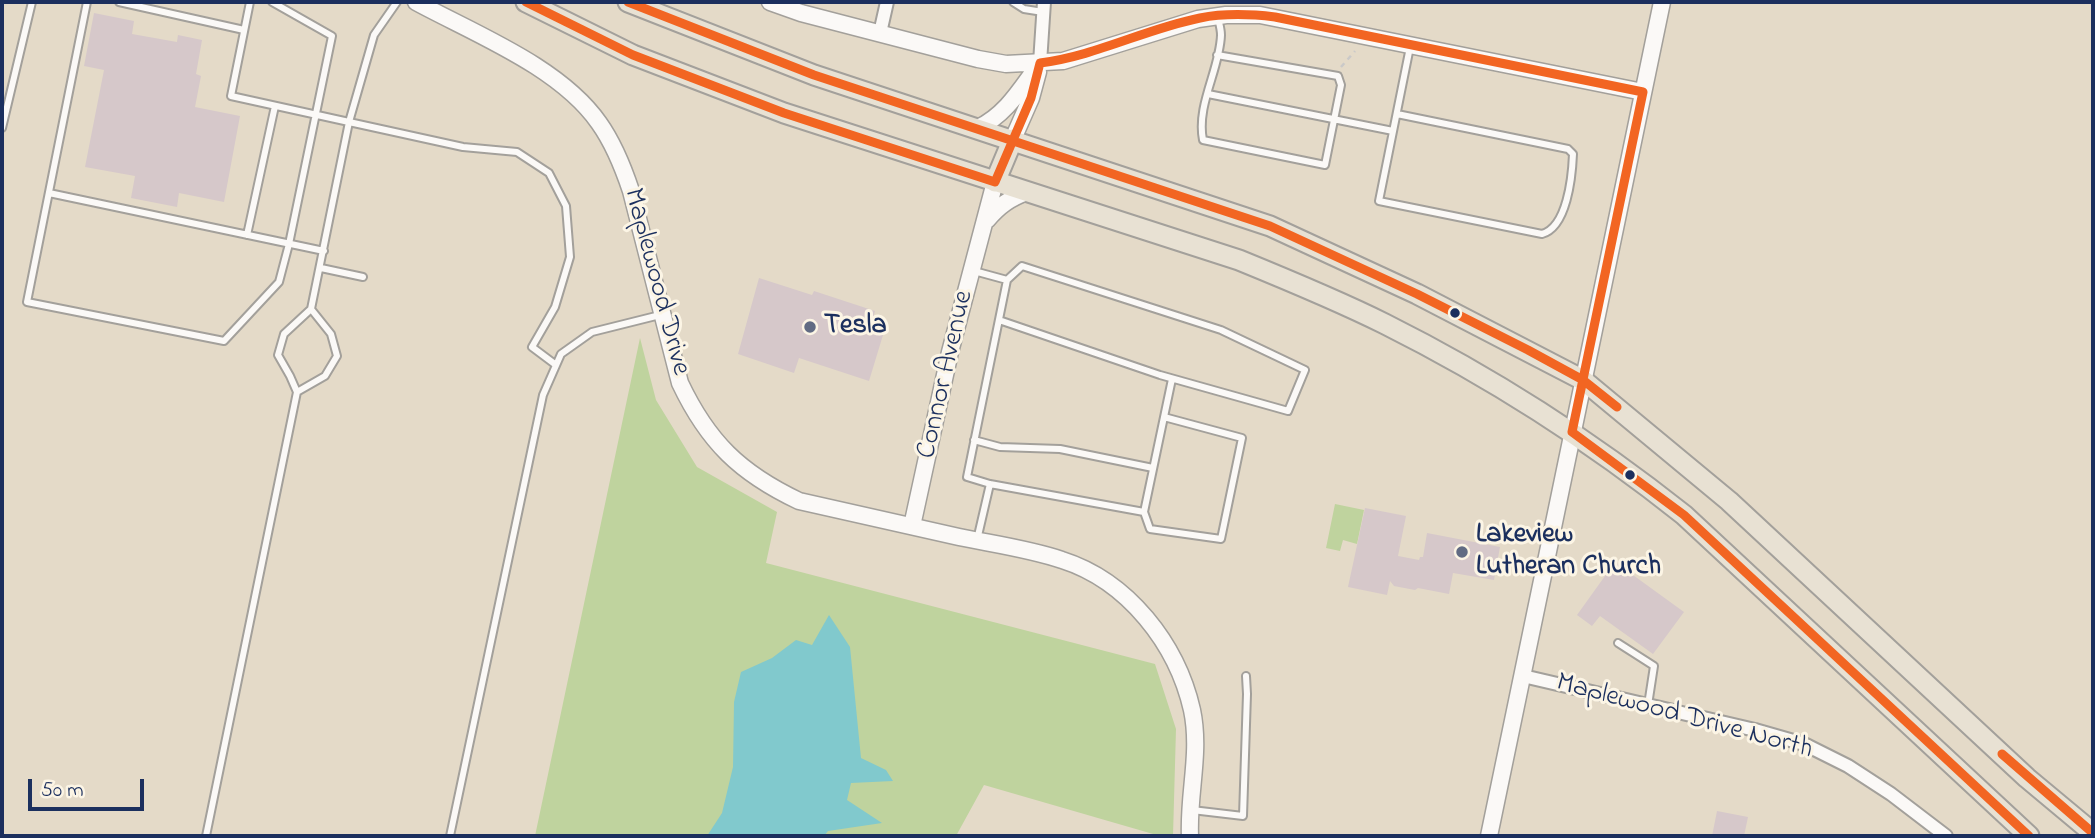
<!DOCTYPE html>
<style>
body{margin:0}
#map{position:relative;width:2095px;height:838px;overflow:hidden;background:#e4dac8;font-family:"Indie Flower",sans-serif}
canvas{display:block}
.frame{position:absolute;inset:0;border:4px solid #1b2f5e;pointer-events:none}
.scale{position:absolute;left:28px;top:779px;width:116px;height:32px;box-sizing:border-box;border:4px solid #1b2f5e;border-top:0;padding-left:9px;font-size:21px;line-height:24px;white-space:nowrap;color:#1b2f5e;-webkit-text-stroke:5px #fcf5e5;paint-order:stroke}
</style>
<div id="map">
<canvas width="2095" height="838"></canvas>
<div class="frame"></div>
<div class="scale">50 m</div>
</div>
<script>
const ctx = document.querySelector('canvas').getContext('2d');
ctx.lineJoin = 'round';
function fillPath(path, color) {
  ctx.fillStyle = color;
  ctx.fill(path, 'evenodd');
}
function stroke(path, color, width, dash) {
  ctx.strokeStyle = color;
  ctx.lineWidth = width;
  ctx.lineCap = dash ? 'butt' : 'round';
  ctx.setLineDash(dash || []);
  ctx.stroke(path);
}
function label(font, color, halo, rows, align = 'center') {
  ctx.font = font + ' "Indie Flower",sans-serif';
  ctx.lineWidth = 6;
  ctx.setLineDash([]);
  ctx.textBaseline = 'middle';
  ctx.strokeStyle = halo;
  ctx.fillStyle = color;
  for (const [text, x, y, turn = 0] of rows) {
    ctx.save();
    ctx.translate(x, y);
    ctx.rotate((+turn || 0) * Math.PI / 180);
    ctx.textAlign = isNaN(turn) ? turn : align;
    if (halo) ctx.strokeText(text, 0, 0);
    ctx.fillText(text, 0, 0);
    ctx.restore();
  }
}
const green = new Path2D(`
 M640,338L656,400L697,467L777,512L766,563L1155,664L1176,729L1173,836H1160L984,785L956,836H535Z
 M1335,504L1364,510L1357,544L1343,540L1340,551L1326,548Z`);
const water = new Path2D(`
 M829,615L850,647L861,758L886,770L893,781L851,783L847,800L882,823L828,831L824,836H707L722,813L733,767L734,702L741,672L772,658L796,640L812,645Z`);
const building = new Path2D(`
 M94,13L134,21L132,34L177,42L178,35L202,40L196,74L201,76L195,107L240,116L224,202L179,193L177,207L131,198L135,176L85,167L104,70L84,66Z
 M759,278L812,295L814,291L875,311L872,322L876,324L873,331L883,335L869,381L799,358L794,373L738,354Z
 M1365,508L1406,516L1398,556L1419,560L1420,557H1423L1427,533L1500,547L1494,580L1453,573L1449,594L1418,588L1415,590L1394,586L1390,581L1387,595L1348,587Z
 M1615,562L1684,612L1653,654L1600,616L1592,626L1577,615Z
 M1717,811L1748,817L1744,836H1712Z`);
const path = new Path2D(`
 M1341,67L1355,51`);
const service = new Path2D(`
 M87,2L27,302L224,341L279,282L289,244L332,36L272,2
 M119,2L244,30
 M250,2L231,96L349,122L374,35L397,2
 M1013,2L1024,9L1043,12
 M1217,55L1338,76L1341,85L1325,165L1203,140C1196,105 1220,69 1221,35C1221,29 1219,23 1218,18
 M1208,94L1393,131
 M1397,114L1568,149L1573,154C1572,178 1567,227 1542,234L1379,201L1410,47
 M2,128L32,2
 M49,193L324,251
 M247,235L275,106
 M321,268L363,277
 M974,271L1007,280L967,477L990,484L1144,512
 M999,320L1160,375L1288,411L1305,370L1221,330L1022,266L1007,280
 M297,392L325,376L337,356L331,334L311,309
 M1164,417L1242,438L1221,539L1150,529L1144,512L1172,379
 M974,440L1000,447L1060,449L1153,468
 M977,540L990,484
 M1618,643L1654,666L1648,705
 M1192,810L1243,816L1247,694L1246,676
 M206,836L297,392L290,376L278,355L284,334L311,309L349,122L463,147L517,152L549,173L566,206L570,257L555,307L532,347L556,365
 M450,836L543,395L561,354L592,332L660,315`);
const minor = new Path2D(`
 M880,33L887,2
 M1040,63L1044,2
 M1523,676L1755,730L1804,744L1848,766L1891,794L1946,836`);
const tertiary = new Path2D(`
 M416,2C475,34 560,67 599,123C614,144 623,167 631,191L680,383C708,442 740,473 799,501C852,513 906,525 959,537C993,544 1030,549 1062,560C1128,581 1177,644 1192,710C1201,753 1188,793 1190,836
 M770,2L801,13L978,59L1006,64L1063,61L1198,19L1226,15H1260L1643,92
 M978,128C1007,114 1021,88 1040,63
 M1013,139L1031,98L1038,72
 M987,220C999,206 1010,198 1027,192
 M912,526L950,352L995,182
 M1489,836L1662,2`);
const primary = new Path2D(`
 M526,2L633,55L784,113L1239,260C1288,280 1337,300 1385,324C1491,377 1591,441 1684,515L2029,836
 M628,2L814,75L1270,226L1417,294L1583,380L1729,501L2027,778L2093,833
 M995,182L1013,139`);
const bus1 = new Path2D(`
 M526,2L633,55L784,113L995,182L1031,98L1040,63C1096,56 1145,29 1200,18C1225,13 1250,14 1275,17L1643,92L1572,432L1684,515L2029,836
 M628,2L814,75L1270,226L1417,294L1528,350L1583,380L1617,407
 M2002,754L2093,833`);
const markers = [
 [1455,313,6,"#1b2f5e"],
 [810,327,7,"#616b83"],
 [1630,475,6,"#1b2f5e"],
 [1462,552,7,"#616b83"]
];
const streetNames = [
 ["Maplewood Drive",655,282,75],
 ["Connor Avenue",947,375,-77],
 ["Maplewood Drive North",1684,718,15]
];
const poiNames = [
 ["Tesla",824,327],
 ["Lakeview",1476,536],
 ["Lutheran Church",1476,568]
];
fillPath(green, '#bfd39e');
fillPath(water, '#81c9cd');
fillPath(building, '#d6c8ca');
stroke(service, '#a3a09b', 10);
stroke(minor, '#a3a09b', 16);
stroke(tertiary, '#a3a09b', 19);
stroke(primary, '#a3a09b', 23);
stroke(path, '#cac9c8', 2.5, [5, 5]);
stroke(service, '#fbf9f7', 6);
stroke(minor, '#fbf9f7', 12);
stroke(tertiary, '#fbf9f7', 16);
stroke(primary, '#e8e1d3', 19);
stroke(bus1, '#f26522', 9);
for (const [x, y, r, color] of markers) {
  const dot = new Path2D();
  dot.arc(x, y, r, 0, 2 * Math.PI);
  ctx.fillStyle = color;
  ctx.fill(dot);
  stroke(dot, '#fcf5e5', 2.5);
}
label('28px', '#1b2f5e', '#fcf5e5', streetNames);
label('bold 28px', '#1b2f5e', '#fcf5e5', poiNames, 'left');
</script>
